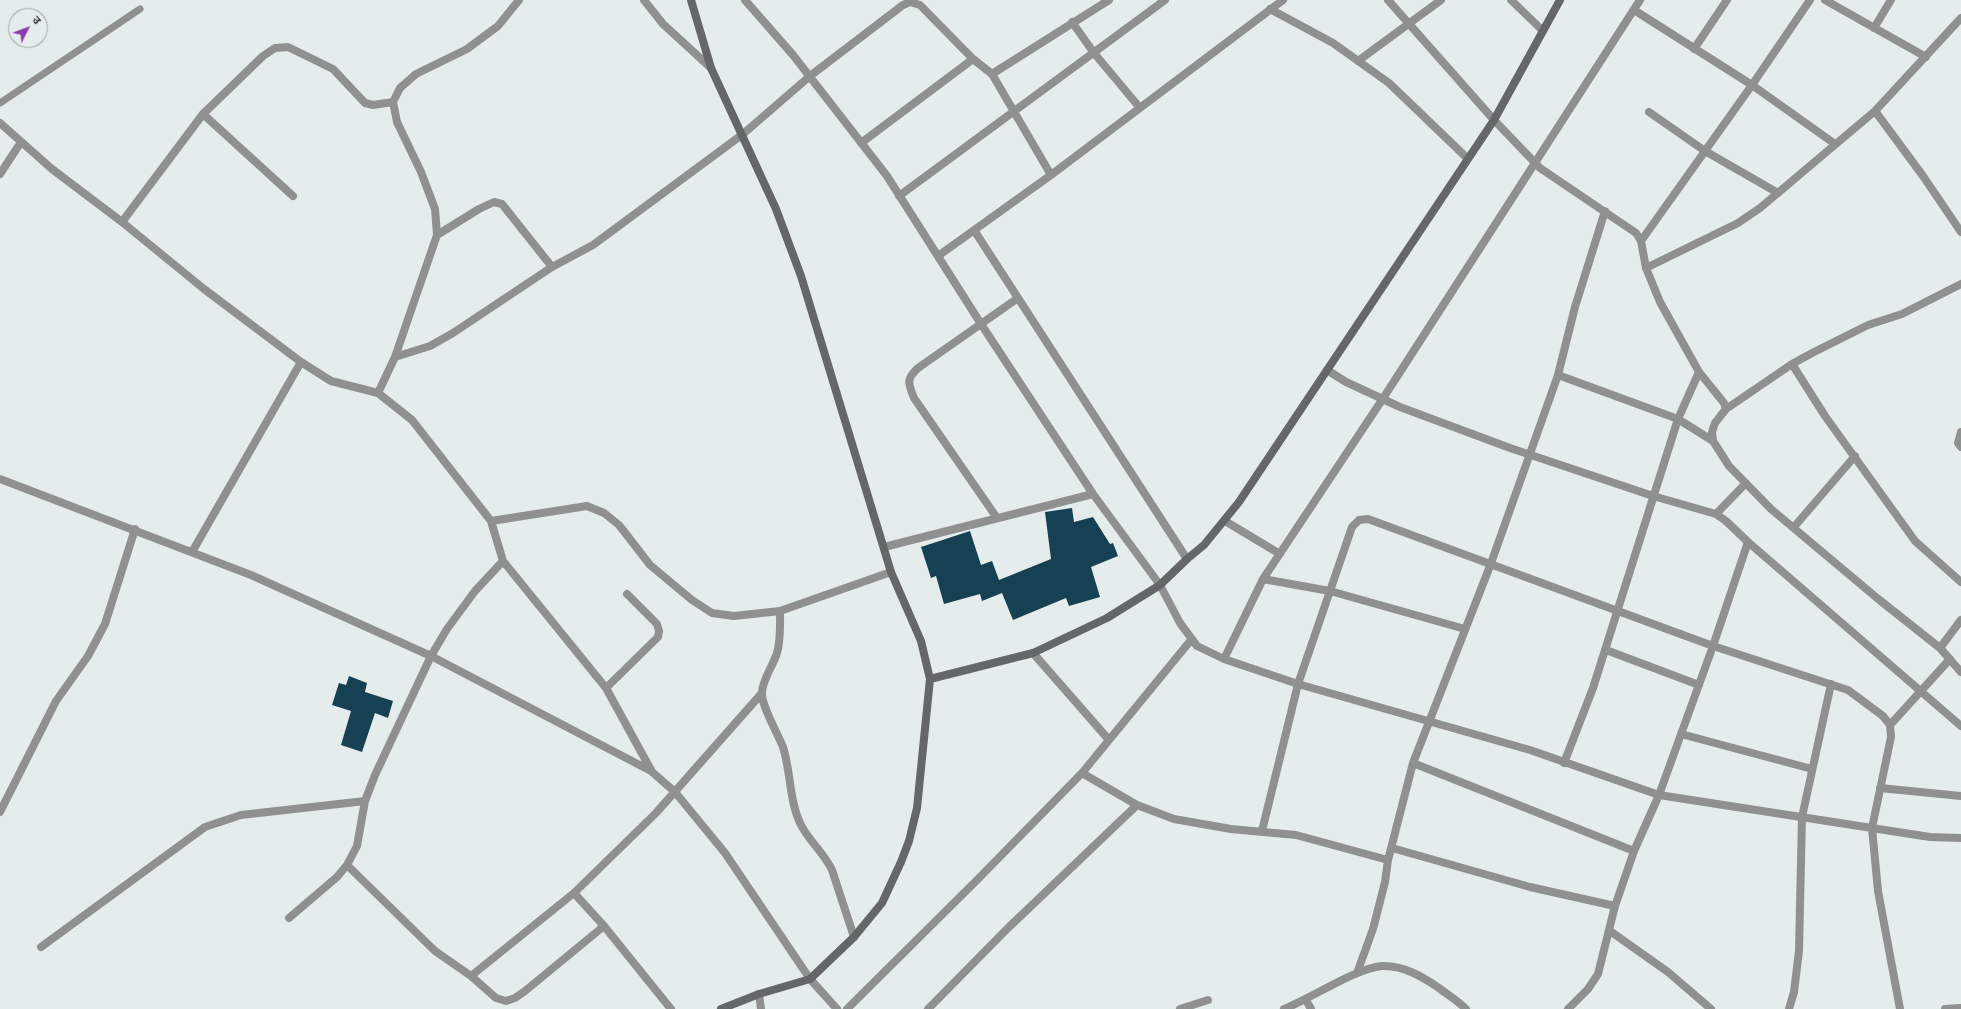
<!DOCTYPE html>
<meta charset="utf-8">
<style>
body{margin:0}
#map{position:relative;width:1961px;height:1009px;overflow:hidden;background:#e5ecec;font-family:"Sofia Sans Condensed","Noto Sans Devanagari",sans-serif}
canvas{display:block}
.north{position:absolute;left:8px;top:8px;width:40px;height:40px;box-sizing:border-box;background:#e5ecec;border:1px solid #9ba0a1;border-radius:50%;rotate:48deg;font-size:11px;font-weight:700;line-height:16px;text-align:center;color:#2d2f30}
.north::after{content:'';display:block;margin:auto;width:14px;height:18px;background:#8d3baa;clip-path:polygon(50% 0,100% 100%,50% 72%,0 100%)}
</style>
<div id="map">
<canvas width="1961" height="1009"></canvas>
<div class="north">उ</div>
</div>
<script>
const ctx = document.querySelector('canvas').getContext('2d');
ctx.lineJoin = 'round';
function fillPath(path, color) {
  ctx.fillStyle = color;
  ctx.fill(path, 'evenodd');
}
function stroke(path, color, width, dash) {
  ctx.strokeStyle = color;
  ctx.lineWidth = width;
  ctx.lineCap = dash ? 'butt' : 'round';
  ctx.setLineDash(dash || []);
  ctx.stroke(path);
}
const building = new Path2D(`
 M1072,508L1074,522L1093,517L1110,544L1113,543L1118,556L1091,567L1100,597L1069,606L1066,598L1013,620L1002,593L982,601L980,594L944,604L936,576L931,578L921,547L970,531L981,565L992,561L999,580L1051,559L1045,512Z
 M349,676L367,683L365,692L393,701L388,718L375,713L362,752L341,745L351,711L332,705L339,683L346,685Z`);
const lane = new Path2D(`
 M0,103L140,9`);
const street = new Path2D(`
 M644,0L663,24L711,68
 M745,0L793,55L887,176L981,324L1093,494L1160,585L1180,623L1197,646L1224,659L1298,684L1530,750L1659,795L1930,837L1961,838
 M1388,0L1494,120L1540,168L1636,233L1641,241L1646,268L1660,302L1699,372L1724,403L1726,409L1715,423L1712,432L1713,441L1729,466L1771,509L1877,598L1940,648L1961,672
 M1511,0L1543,31
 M1825,0L1926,57
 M1270,9L1333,43L1389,83L1467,158
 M1634,10L1752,85L1835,144
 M1072,22L1094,53L1140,108
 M1874,28L1891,0
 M1694,49L1727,0
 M1358,61L1441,0
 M992,74L1109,0
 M1875,111L1923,176L1961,232
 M1649,112L1705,151L1778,193
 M203,114L293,196
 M0,123L52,169L122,222L204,289L301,362L331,381L378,393L412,420L491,521L503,561L606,688L651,770
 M861,143L973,59
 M0,174L21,142
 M899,196L1165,0
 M122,222L203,114L263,56L275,48L288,47L333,69L365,103L373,105L393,102
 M974,230L1187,559
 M437,235L479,209L494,202L502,204L552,267
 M1641,241L1752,85L1810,0
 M938,256L1051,175L1283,0
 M1646,268L1738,223L1760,208L1875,111L1961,18
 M395,357L430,346L453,333L552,267L593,245L743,134L810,76L903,5L910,2L920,5L973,59L992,74L1051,175
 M1792,364L1825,416L1915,541L1961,582
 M1327,370L1346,382L1400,407L1510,448L1653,496L1716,514L1726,521L1748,542L1961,726
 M1558,375L1678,419L1713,441
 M378,393L395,357L437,235L435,209L421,172L397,122L393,102L400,88L416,74L467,49L498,26L519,0
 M1726,409L1792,364L1814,352L1868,325L1902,314L1961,284
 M1961,432L1958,443L1961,447
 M0,479L251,575L431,656L651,771L675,792L725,853L810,979L837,1009
 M1716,514L1746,483
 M997,518L914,398C908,383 906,379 918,368L1018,298
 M491,521L587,506L604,513L619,525L650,565L692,600L712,613L734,616L780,611L891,572
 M1225,521L1280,554
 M1794,527L1855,456
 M884,547L1093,494
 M192,552L301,362
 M1263,579L1330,591L1465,629
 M780,611C780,625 781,640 777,653C773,666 762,680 762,693C761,705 778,734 783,747C791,772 789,801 801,825C809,841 824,853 832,870L854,937
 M1940,648L1961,620
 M1606,650L1699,685
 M1033,653L1109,740
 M1224,659L1263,579L1382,400L1640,0
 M606,688L658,637L659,631L657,624L627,594
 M1890,725L1950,659
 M1681,734L1812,769
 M1413,763L1634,851
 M1564,763L1593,688L1678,419L1699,372
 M1082,773L1137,805L1174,819L1231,829L1296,835L1388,860
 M1880,788L1961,796
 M0,812L56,701L88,656L105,624L135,529
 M1262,831L1298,684L1352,527L1359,520L1368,519L1713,646L1848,690L1883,716L1890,725L1891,737L1872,828L1878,891L1900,1009
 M1392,848L1530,887L1615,906
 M347,865L435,951L471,976L496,998L506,1001L515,998L525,991L604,926
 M574,893L604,926L671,1009
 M289,918L337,877L347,865L357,846L365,801L375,775L431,656L447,629L475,591L503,561
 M1610,931L1668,972L1711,1009
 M41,947L205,827L241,815L365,801
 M1357,973L1373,929L1385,882L1388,860L1413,763L1490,566L1558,375L1575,307L1605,211
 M471,976L574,893L656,813L762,693
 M759,994L761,1009
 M1306,1000L1311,1009
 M847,1009L977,880L1082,773L1191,640
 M928,1009L1008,928L1137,805
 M1180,1009L1208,1000
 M1284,1009C1312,998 1354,969 1382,966C1403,965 1423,977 1439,988C1448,995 1458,1001 1466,1009
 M1568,1009L1588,989L1598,974L1615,906L1634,851L1659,795L1713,646L1748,542
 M1789,1009L1794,992L1799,951L1802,817L1831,684
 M1945,1009L1961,1008`);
const secondary = new Path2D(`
 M691,0L711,68L776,209L801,276L891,572L921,641L930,679L917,808L909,841L901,862L882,903L854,937L810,979L759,994L721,1009
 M930,679L1033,653L1107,618L1160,585L1187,559L1204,545L1239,502L1494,120L1560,0`);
fillPath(building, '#154152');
stroke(lane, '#8f9191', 7);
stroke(street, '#8f9191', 8);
stroke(secondary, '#636767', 8);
</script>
